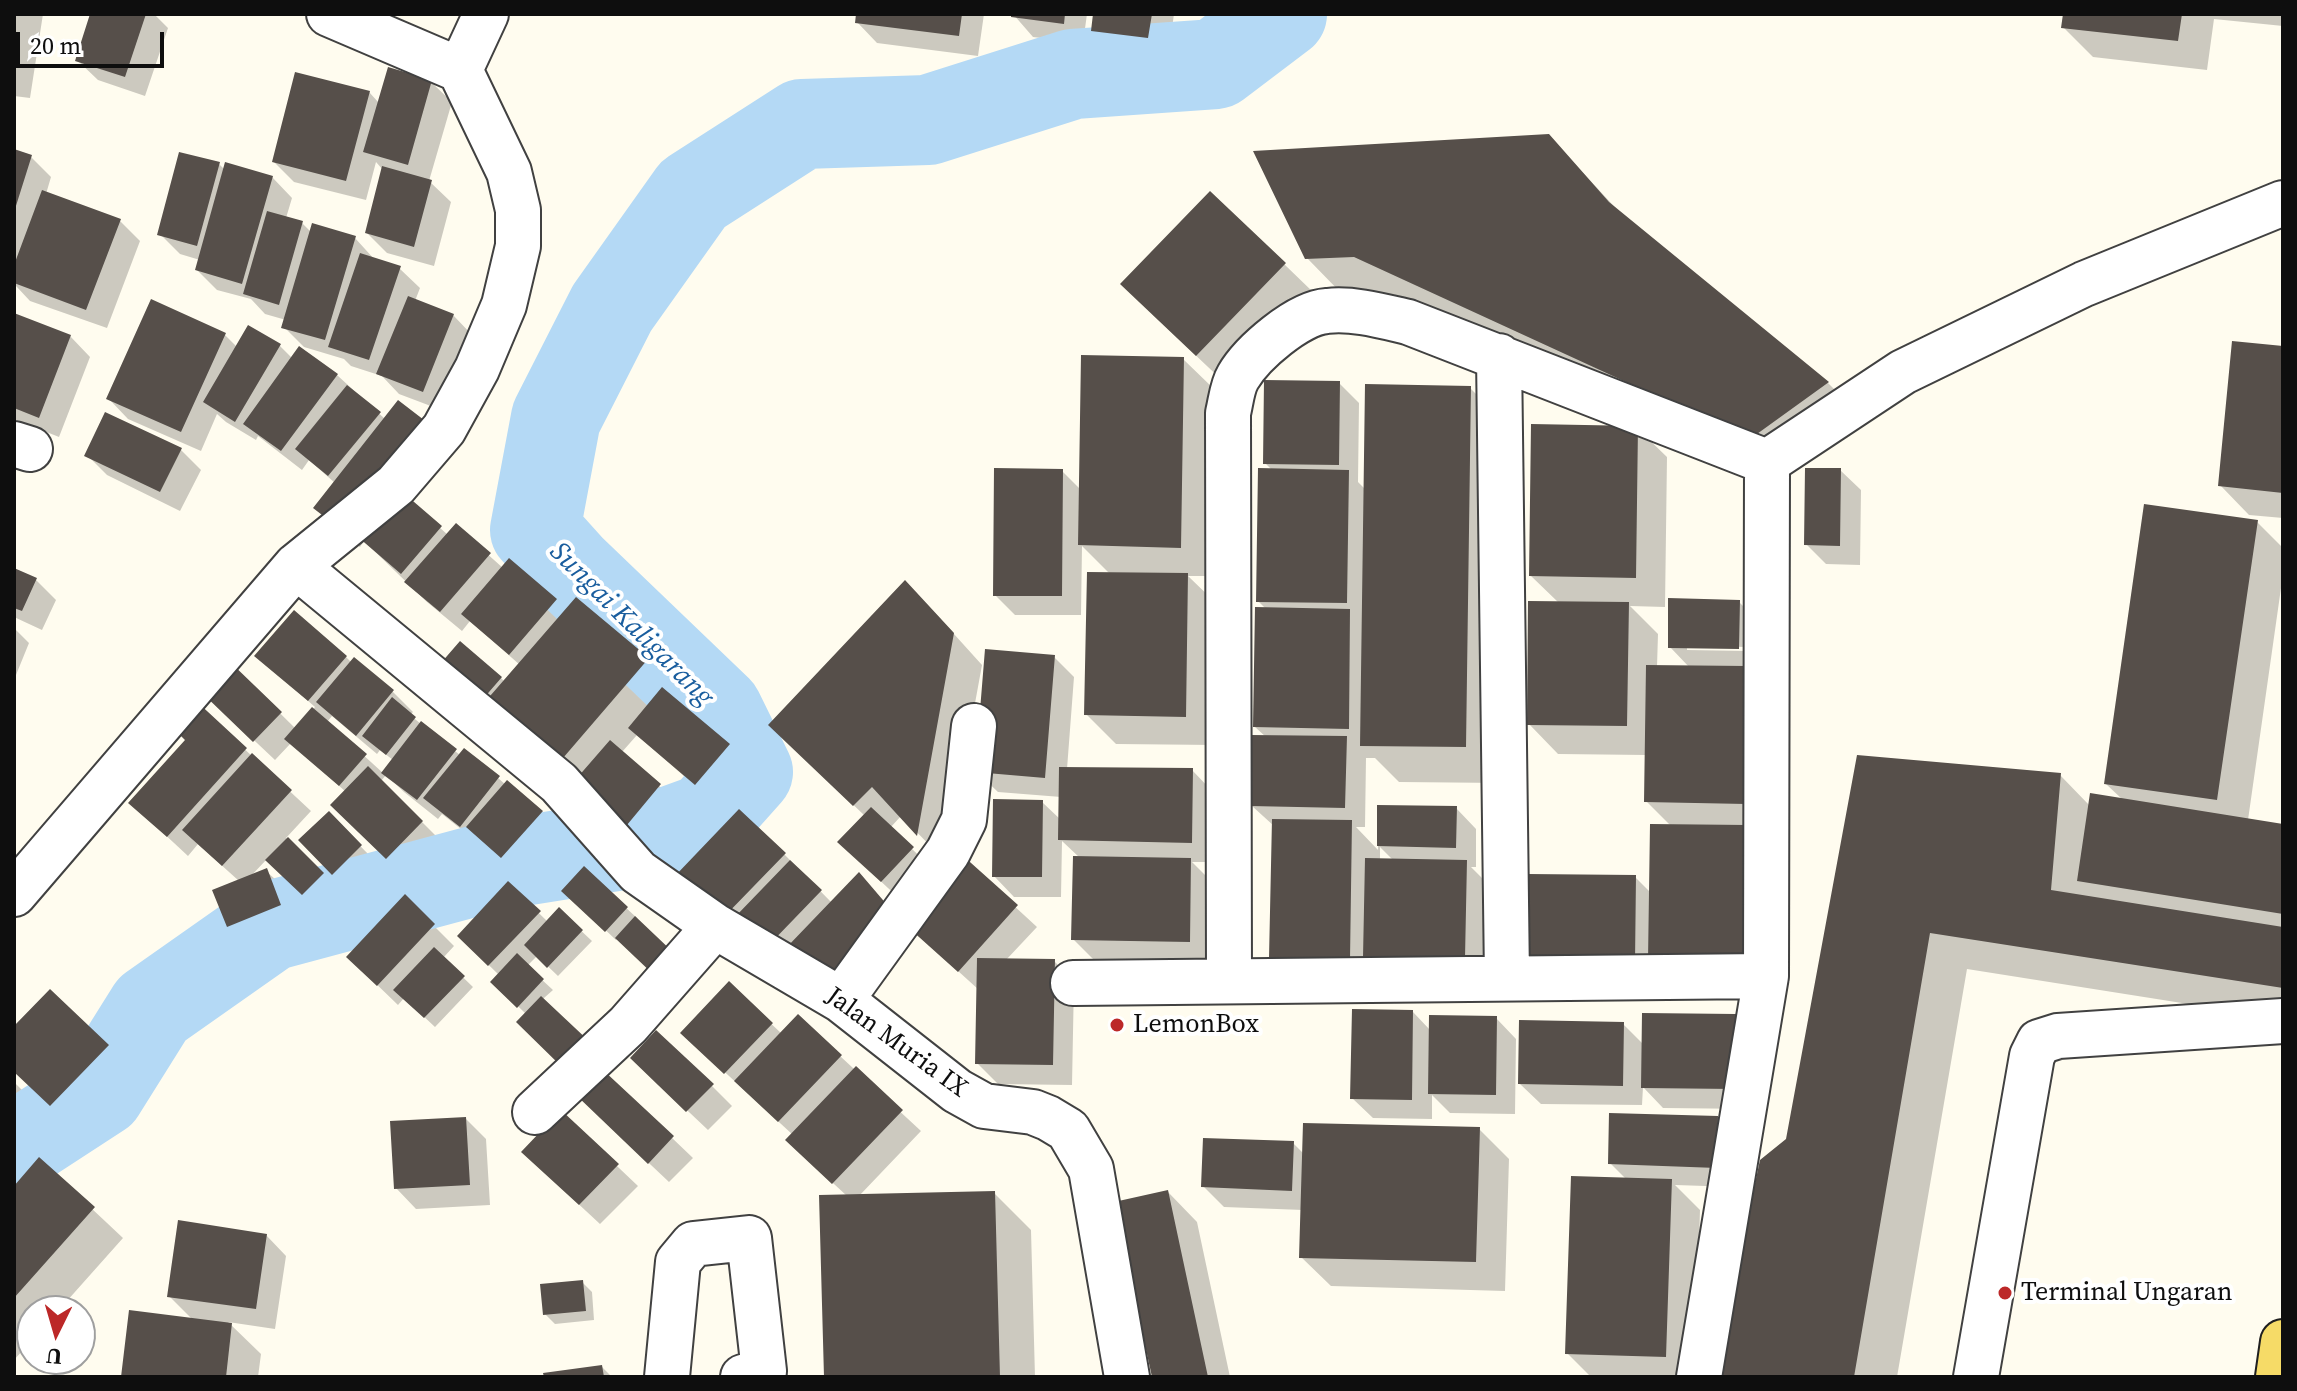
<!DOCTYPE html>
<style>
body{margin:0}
#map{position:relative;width:2297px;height:1391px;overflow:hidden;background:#fffcef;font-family:"Source Serif 4",serif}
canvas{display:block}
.frame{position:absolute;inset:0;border:16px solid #0e0e0e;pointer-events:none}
.north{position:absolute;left:16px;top:1295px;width:80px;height:80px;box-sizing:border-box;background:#fff;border:2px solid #9f9f9f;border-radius:50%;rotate:185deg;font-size:22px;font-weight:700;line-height:32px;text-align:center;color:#0e0e0e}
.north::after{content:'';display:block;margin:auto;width:28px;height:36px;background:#bc2828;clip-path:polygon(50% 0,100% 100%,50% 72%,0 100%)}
.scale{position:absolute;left:16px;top:32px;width:148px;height:36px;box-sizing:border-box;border:4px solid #0e0e0e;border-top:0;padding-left:10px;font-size:24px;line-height:28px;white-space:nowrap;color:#0e0e0e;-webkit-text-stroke:6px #fff;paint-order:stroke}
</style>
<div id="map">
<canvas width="2297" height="1391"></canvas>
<div class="frame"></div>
<div class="north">U</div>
<div class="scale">20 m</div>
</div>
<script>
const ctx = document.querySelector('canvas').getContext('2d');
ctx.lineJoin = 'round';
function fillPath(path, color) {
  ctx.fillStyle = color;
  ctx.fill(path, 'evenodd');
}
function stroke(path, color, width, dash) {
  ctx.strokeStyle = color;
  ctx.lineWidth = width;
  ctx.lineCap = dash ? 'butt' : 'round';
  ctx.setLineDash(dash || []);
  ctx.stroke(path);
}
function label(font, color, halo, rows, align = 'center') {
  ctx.font = font + ' "Source Serif 4",serif';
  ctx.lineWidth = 8;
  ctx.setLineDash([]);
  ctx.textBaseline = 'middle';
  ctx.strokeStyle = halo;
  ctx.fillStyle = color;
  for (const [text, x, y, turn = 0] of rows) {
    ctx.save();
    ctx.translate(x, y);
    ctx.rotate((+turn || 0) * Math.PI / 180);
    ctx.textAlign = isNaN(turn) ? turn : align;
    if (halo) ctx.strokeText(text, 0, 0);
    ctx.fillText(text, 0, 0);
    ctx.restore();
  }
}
const shadow = new Path2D(`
 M14,14H43L30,98L14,96Z
 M92,14H154L168,28L145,96L98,80L77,60Z
 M858,14H984L978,56L877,43L857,22Z
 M1013,14H1087L1083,43L1033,37Z
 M1095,14H1174L1168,57L1114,50L1093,30Z
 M1276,14H1307V17Z
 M2065,14H2283V26L2214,19L2207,70L2093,57L2063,27Z
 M390,70L431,82L452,102L429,181L451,202L434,266L387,253L367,233L383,170L376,162L366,200L294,182L274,162L369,92L379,103Z
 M1549,136L1623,216L1828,383L1865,420L1788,476L1393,294L1344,296L1307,258Z
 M14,151L31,157L51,177L46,194L120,221L140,241L107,328L30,301L16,286L14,291Z
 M219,164L225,170L272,177L292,198L286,218L302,223L311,232L355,238L375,260L399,268L420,288L415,301L453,315L473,336L444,411L399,394L382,376L351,366L344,359L304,347L284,327L286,320L265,314L251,299L217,290L197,270L200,260L180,254L160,234Z
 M1284,264L1314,293L1226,384L1152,314Z
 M14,317L70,336L90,357L59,437L14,419Z
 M249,328L280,346L293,359L300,349L337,375L385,419L402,494L448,535L456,526L503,568L556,600L567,611L647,659L676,689L670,696L749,766L716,804L637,735L622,752L680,805L643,849L446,681L501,678L505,682L520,665L470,621L462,631L427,602L364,541L360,547L335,528V483L309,460L302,470L258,436L256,440L226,422L217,414L201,451L128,419L108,398L224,334L238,348Z
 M2283,348V518L2249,515L2220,485Z
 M1183,359L1213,388L1210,576H1188L1217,604L1215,745L1116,744L1086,714L1110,574L1082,546L1081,615H1015L995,595L1062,471L1081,490Z
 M1339,383L1359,403L1358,482L1365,489L1470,388L1508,426L1503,783L1399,782L1375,758H1366L1365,827H1356L1378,850L1379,807L1456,808L1476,829V867H1471L1486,882L1484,978L1301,987L1271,958L1274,826L1252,806L1266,737L1255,727L1266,609L1258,601L1273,471L1265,463ZM1380,847L1393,860H1380Z
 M1637,428L1667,457L1665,607L1630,606L1658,634L1657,667L1690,668L1670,647L1739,602L1759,622L1774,991L1548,981L1635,877L1651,893L1671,826L1646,801V755L1558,754L1529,724L1559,603L1531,576ZM1687,646L1749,647V651L1687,650Z
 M180,449L201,470L180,511L107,475L87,455Z
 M1840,470L1861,490L1860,565L1826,564L1806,544Z
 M2257,522L2283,548V574L2248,820L2283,826V1019L1967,969L1897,1377H1716L1788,1140L1858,758L2060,775L2090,806L2123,800L2106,784Z
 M14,570L36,580L56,600L42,630L14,617Z
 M935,613L982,665L946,862L901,816L890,828L933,869L902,901L860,862L865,816L800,754Z
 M14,628L29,643L16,675L14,674Z
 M257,656L346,657L352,663L354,660L393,692L413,712L410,715L421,724L460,755L498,778L561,833L523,877L484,842L481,845L442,814L438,819L404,792L386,775L381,781L442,842L407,877L333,805L346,792L291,743L275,760L221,709L228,662L296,729L315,707ZM332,716L377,754L380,750L393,760L383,773L327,722Z
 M1054,657L1074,677L1067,769L1192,770L1212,791L1211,862H1192L1211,881L1209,961L1093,959L1073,939L1080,858L1062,841L1061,897H1014L994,876L1042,802L1061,820V797L998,792L977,772Z
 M194,702L311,811L286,838L333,884L313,904L267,859L250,877L266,871L276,880L290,915L239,935L229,926L239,881L198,844L188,856L131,803L187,740Z
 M329,814L370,856L343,883L301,840Z
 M784,854L832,903L859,875L902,922L961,857L1037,927L1006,960L1054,961L1074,981L1072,1085L998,1084L977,1063L979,990L915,932L860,1009L697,897Z
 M584,869L637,918L616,940L564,891Z
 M509,884L548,922L559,910L592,941L558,976L537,956L527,966L553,990L526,1014L493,982L499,975L459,936Z
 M405,897L454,946L443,958L473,987L435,1027L404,998L398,1005L369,977Z
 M729,984L782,1034L840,1056L921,1131L859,1196L994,1193L1031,1230L1035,1377H826L847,1196L808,1160L793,1135L703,1052Z
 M1413,1012L1430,1030L1496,1018L1516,1039L1515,1114L1450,1113L1432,1095V1119L1373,1118L1352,1098Z
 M1735,1016L1755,1036L1754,1109L1663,1108L1643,1087L1642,1105L1541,1104L1520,1084L1623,1024L1643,1044Z
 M14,1029L107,1047L127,1067L71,1125L14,1070Z
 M602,1071L693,1158L669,1182L598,1115Z
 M653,1078L712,1086L732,1106L708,1130Z
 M14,1082L25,1093L14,1106Z
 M561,1113L638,1186L600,1224L544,1172Z
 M1717,1118L1737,1138L1736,1187L1675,1185L1700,1210L1695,1377H1591L1567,1353L1626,1179L1610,1163Z
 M466,1119L486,1139L490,1205L416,1209L396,1188Z
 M1479,1129L1509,1159L1505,1291L1331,1286L1301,1257L1303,1210L1224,1207L1203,1186L1293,1143L1304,1154Z
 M40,1160L123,1238L58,1311H32V1340L14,1360V1189Z
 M1168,1192L1197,1222L1230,1377H1154Z
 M266,1235L286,1256L275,1329L228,1322L261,1354L258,1377H123L193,1320L169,1296Z
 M582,1282L592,1292L594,1320L555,1324L545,1314Z
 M602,1367L612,1377H546Z`);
const river = new Path2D(`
 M14,1148L100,1092L152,1009L270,926L497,865L641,842L707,818L748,772L718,711L571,570L535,530L556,418L612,308L693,194L802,124L928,120L1073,74L1216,64L1282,14`);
const building = new Path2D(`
 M90,14H146L125,77L75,61Z
 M856,14H962L959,36L855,23Z
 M1011,14H1065L1064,24L1011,17Z
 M1093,14H1152L1148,38L1091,31Z
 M2063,14H2182L2178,41L2061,28Z
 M388,67L432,80L408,165L363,152Z
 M295,72L370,91L346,181L272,162Z
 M1549,134L1609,202L1829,382L1750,439L1354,257L1305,259L1253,151Z
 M14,149L32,155L15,209H14Z
 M179,152L220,162L197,246L157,235Z
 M225,162L273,176L242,284L195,270Z
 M382,166L432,180L414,247L365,233Z
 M42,190L121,219L86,310L14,283V265Z
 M1210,191L1286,263L1196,356L1120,284Z
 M267,211L303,221L279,305L243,294Z
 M312,223L356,236L325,340L281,328Z
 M360,253L401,266L369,360L328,347Z
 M408,296L454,314L423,392L376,374Z
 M151,299L226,333L181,432L106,399Z
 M14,313L71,335L39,418L14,408Z
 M248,325L281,344L235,422L203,402Z
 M2232,341L2283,346V493L2218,486Z
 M299,346L338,374L281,451L243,424Z
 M1081,355L1184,357L1181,548L1078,545Z
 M1264,380L1340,381L1339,465L1263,464Z
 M1365,384L1471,386L1466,747L1360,746Z
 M347,385L381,412L328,476L295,449Z
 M398,400L424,420L339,528L313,508Z
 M105,412L182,448L160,492L84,456Z
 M1531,424L1638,426L1636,578L1529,576Z
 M994,468L1063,469L1062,596H993Z
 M1258,468L1349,470L1347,603L1256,602Z
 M1805,468H1841L1840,546L1804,545Z
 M399,489L442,526L401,574L358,537Z
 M2144,504L2258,520L2217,800L2104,784Z
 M456,523L491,553L440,612L404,582Z
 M509,558L557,599L509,655L461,614Z
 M14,568L37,578L22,611L14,608Z
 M1087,572L1188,573L1186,717L1084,715Z
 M905,580L954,633L917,836L872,787L853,806L768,725Z
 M576,597L649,658L557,765L484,703Z
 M1668,598L1740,600L1739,649L1668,648Z
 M1528,601L1629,602L1627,726L1527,725Z
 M1255,607L1350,609L1349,729L1253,727Z
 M294,610L347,656L308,701L254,656Z
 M460,641L502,677L476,707L434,671Z
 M985,649L1055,655L1045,778L975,772Z
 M354,657L394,690L356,736L316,702Z
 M227,659L282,712L253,742L198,689Z
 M1646,665L1747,666L1746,804L1644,802Z
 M662,687L730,744L695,785L628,728Z
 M392,697L416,717L386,755L362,736Z
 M194,699L247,748L167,837L128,803L185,740L170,725Z
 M312,707L367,754L339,786L284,739Z
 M421,721L457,749L417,800L381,773Z
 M1251,735L1347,736L1345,808L1250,806Z
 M610,740L661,784L622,831L570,786Z
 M464,748L500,776L460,827L423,798Z
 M252,753L292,790L222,866L182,830Z
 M1857,755L2061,773L2051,890L2283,927V988L1930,933L1854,1377H1714L1760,1160L1786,1139Z
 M368,766L423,821L386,859L330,805Z
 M1059,767L1193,768L1192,843L1058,840Z
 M507,780L543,811L501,858L466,827Z
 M2090,793L2283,824V914L2077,881Z
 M993,799L1043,800L1042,877H992Z
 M1377,805L1457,806L1456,848L1377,846Z
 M871,807L914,847L881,882L837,842Z
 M739,809L786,853L720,921L674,877Z
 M329,811L362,845L332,875L298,840Z
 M1272,819L1352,820L1350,960L1269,958Z
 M1650,824L1747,825L1745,962L1648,960Z
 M288,837L324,873L302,895L265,860Z
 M961,854L1018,905L958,972L900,920Z
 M1073,856L1191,858L1190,942L1071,940Z
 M1365,858L1467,860L1465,958L1363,957Z
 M790,860L822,890L766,948L734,918Z
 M584,866L628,907L605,932L561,891Z
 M267,868L281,905L227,927L212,890Z
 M859,872L894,913L839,990L786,948Z
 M1527,874L1636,875L1635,963L1526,961Z
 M508,881L541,911L488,966L457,936Z
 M405,894L435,924L377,986L346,957Z
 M559,907L583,930L547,968L524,945Z
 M635,916L676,955L655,976L615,938Z
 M434,947L465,976L424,1018L393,990Z
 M517,953L544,979L517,1008L490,982Z
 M977,958L1055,959L1053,1065L975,1064Z
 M729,981L773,1023L724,1074L680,1033Z
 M50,989L109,1045L50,1106L14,1072V1026Z
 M541,996L591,1043L565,1070L516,1022Z
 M1352,1009L1413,1010L1412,1100L1350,1099Z
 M1642,1013L1736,1014L1734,1089L1641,1088Z
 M798,1014L842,1055L778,1122L734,1081Z
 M1429,1015L1497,1016L1496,1095L1428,1094Z
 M1519,1020L1624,1022L1623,1086L1518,1084Z
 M656,1030L714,1084L686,1112L630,1058Z
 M856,1066L903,1110L832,1184L785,1140Z
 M602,1069L674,1136L648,1164L576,1095Z
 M561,1110L619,1164L579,1205L521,1152Z
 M1609,1113L1718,1116L1717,1168L1608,1164Z
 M466,1117L470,1185L394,1189L390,1121Z
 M1303,1123L1480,1127L1476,1262L1299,1258Z
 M1203,1138L1294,1141L1292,1191L1201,1187Z
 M39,1157L95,1207L14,1298V1186Z
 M1571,1176L1672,1179L1666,1357L1565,1354Z
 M1168,1190L1208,1377H1152L1114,1202Z
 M995,1191L1000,1377H824L819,1195Z
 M178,1220L267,1234L256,1309L167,1297Z
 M583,1280L586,1311L543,1315L540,1284Z
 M129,1310L232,1323L226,1377H121Z
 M602,1365L604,1377H544L543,1373Z`);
const minor = new Path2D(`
 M460,70L486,14
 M1499,356L1507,978
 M14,444L30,449
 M296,566L559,783L638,872L715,926L841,1000L957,1091L984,1106L1033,1112L1048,1118L1068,1130L1091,1169L1127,1377
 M14,894L296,566L396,485L444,429L477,369L504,305L518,246V210L509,172L460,70L329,14
 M1229,981L1228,413C1231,401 1232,387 1238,377C1252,353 1298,313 1327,311C1353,308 1382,316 1408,322L1767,462L1903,372L2084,284L2283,203
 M1073,983L1766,976
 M841,1000L948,852L964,820L974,726
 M535,1112L628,1025L715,926
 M667,1377L678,1262L693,1244L749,1238L764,1371L743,1377
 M1699,1377L1766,976L1767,462
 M1976,1377L2032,1056L2039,1042L2058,1036L2283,1021`);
const major = new Path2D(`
 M2278,1377L2283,1342`);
const markers = [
 [1117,1025,8,"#bc2828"],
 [2005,1293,8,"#bc2828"]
];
const poiNames = [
 ["LemonBox",1133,1025],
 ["Terminal Ungaran",2021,1293]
];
const streetNames = [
 ["Jalan Muria IX",896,1043,36]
];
const waterNames = [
 ["Sungai Kaligarang",631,625,45]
];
fillPath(shadow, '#0003');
stroke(river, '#b4d9f5', 90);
fillPath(building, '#564f4a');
stroke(minor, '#414141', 48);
stroke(major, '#1f1f1f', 48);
stroke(minor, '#fff', 44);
stroke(major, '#f6db67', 44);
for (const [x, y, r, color] of markers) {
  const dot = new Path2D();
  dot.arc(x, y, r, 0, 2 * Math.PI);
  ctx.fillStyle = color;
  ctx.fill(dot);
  stroke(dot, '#fff', 3);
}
label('26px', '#0e0e0e', '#fff', poiNames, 'left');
label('26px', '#0e0e0e', '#fff', streetNames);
label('italic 28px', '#195d9e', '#fff', waterNames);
</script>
